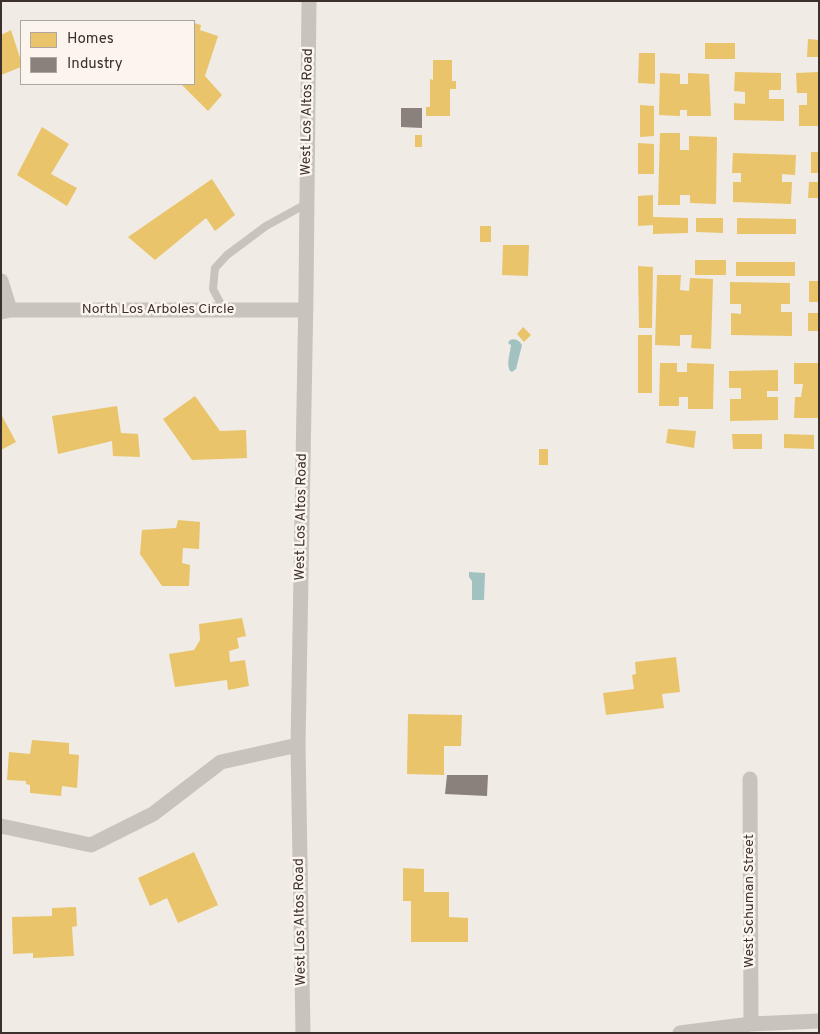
<!DOCTYPE html>
<style>
body{margin:0}
#map{position:relative;width:820px;height:1034px;overflow:hidden;background:#f0ebe5;font-family:Overpass,sans-serif}
canvas{display:block}
.frame{position:absolute;inset:0;border:2px solid #3b302b;pointer-events:none}
.legend{position:absolute;left:20px;top:20px;width:175px;height:65px;box-sizing:border-box;background:#fbf5ee;border:1px solid #aea6a0;margin:0;padding:6px 9px;list-style:none;font-size:15px;color:#3b302b}
.legend li{display:flex;align-items:center;gap:10px;height:25px}
.legend b{width:25px;border:1px solid #aea6a0}
</style>
<div id="map">
<canvas width="820" height="1034"></canvas>
<div class="frame"></div>
<ul class="legend">
<li><b style="height:14px;background:#e9c46a"></b>Homes</li>
<li><b style="height:14px;background:#8a817c"></b>Industry</li>
</ul>
</div>
<script>
const ctx = document.querySelector('canvas').getContext('2d');
ctx.lineJoin = 'round';
function fillPath(path, color) {
  ctx.fillStyle = color;
  ctx.fill(path, 'evenodd');
}
function stroke(path, color, width, dash) {
  ctx.strokeStyle = color;
  ctx.lineWidth = width;
  ctx.lineCap = dash ? 'butt' : 'round';
  ctx.setLineDash(dash || []);
  ctx.stroke(path);
}
function label(font, color, halo, rows, align = 'center') {
  ctx.font = font + ' Overpass,sans-serif';
  ctx.lineWidth = 5;
  ctx.setLineDash([]);
  ctx.textBaseline = 'middle';
  ctx.strokeStyle = halo;
  ctx.fillStyle = color;
  for (const [text, x, y, turn = 0] of rows) {
    ctx.save();
    ctx.translate(x, y);
    ctx.rotate((+turn || 0) * Math.PI / 180);
    ctx.textAlign = isNaN(turn) ? turn : align;
    if (halo) ctx.strokeText(text, 0, 0);
    ctx.fillText(text, 0, 0);
    ctx.restore();
  }
}
const water = new Path2D(`
 M510,340C515,338 519,340 522,345L516,369L512,372L510,371C506,363 510,354 511,345L508,343Z
 M469,572L485,573L484,600H472V581L469,577Z`);
const homes = new Path2D(`
 M194,23L201,25L200,30L218,36L205,76L222,95L208,111L181,84H194Z
 M11,30L21,61V67L1,75V35Z
 M808,39L819,40V57H807Z
 M705,43H735V59H705Z
 M639,53H655V84L638,83Z
 M433,60H452V81H456V89H450V116H426V107H430V79L433,80Z
 M735,72L781,73V90H769V99H784V121L734,120V103L745,104V92L734,91Z
 M819,72V126H799V105H807V93H797L796,73Z
 M660,73L680,74V84H688V73L709,74L711,116H687V110H680V116L659,115Z
 M640,105L654,106V136L640,137Z
 M42,127L69,144L51,174L77,188L67,206L17,175Z
 M660,133H680V150H689V136L717,137L716,204L690,203V195H680V205H658Z
 M415,135H422V147H415Z
 M638,143L654,144V174H638Z
 M811,152H819V173H811Z
 M733,153L796,155L795,175L782,174V182H792L791,204L733,202V182H741V173H732Z
 M212,179L235,215L215,231L206,218L155,260L128,237Z
 M809,182H819V198H808Z
 M653,195V217L688,218V233L653,234V225L638,226V196Z
 M696,218H723V233L696,232Z
 M737,218L796,219V234H737Z
 M480,226H491V242H480Z
 M503,245H529L528,276L502,275Z
 M695,260H726V275H695Z
 M736,262H795V276H736Z
 M638,266L653,267L652,328H639Z
 M657,275H681L680,290L689,291L690,278L713,279L711,349L691,348L692,335H680V346L655,345Z
 M809,281H819V302H809Z
 M730,282L790,283V304H781V312H792V336L731,335V313L741,314V304H730Z
 M808,313H819V331H808Z
 M523,327L531,335L524,342L517,334Z
 M638,335H652V393H638Z
 M660,363H677V372H687V363L714,364L713,409H688V397H679V406H659Z
 M794,363H819V418H794L795,397H801L803,384H794Z
 M778,370V391H767V397H778V420L730,421V399H741V388H729V371Z
 M195,396L220,431L246,430L247,458L192,460L163,419Z
 M117,406L121,433L138,434L140,457L113,456L112,441L58,454L52,416Z
 M1,414L16,442L1,450Z
 M668,429L696,431L694,448L666,443Z
 M732,434H762V449H733Z
 M784,434L814,435V449L784,448Z
 M539,449H548V465H539Z
 M178,520L200,522L199,549L183,548L182,563L190,565L189,586H162L140,554L142,530L176,528Z
 M242,618L246,636L237,638L239,648L229,651L230,662L245,660L249,686L228,690L227,680L175,687L169,654L194,650L200,640L199,624Z
 M676,657L680,692L662,694L664,708L606,715L603,693L634,689L632,675L636,674L635,662Z
 M408,714L462,715L461,746H444V775L407,774Z
 M32,740L69,743V754L79,755L77,788L62,786L61,796L30,793V785L26,784V781L7,780L9,752L30,754Z
 M194,852L218,905L178,923L167,898L150,906L138,878Z
 M403,868L424,869V892H449V917L468,918V942H411V901H403Z
 M76,907L77,926L72,927L74,956L33,958V953L13,954L12,917L52,916V908Z`);
const industry = new Path2D(`
 M401,108H422V128L401,127Z
 M447,775H488L487,796L445,794Z`);
const service = new Path2D(`
 M224,310L213,289L215,268L227,255L266,226L306,204`);
const minor = new Path2D(`
 M1,281L10,310
 M1,312L10,310H306
 M750,779L751,1024
 M1,826L91,845L153,814L221,762L298,745
 M303,1033L298,745L306,293L309,1
 M680,1033L751,1024L819,1021`);
const streetNames = [
 ["West Los Altos Road",308,112,-89],
 ["North Los Arboles Circle",158,310],
 ["West Los Altos Road",302,517,-89],
 ["West Schuman Street",750,901,-90],
 ["West Los Altos Road",301,922,-91]
];
fillPath(water, '#a1c2c1');
fillPath(homes, '#e9c46a');
fillPath(industry, '#8a817c');
stroke(service, '#c9c3be', 8);
stroke(minor, '#c9c3be', 15);
label('14px', '#3b302b', '#fbf5ee', streetNames);
</script>
